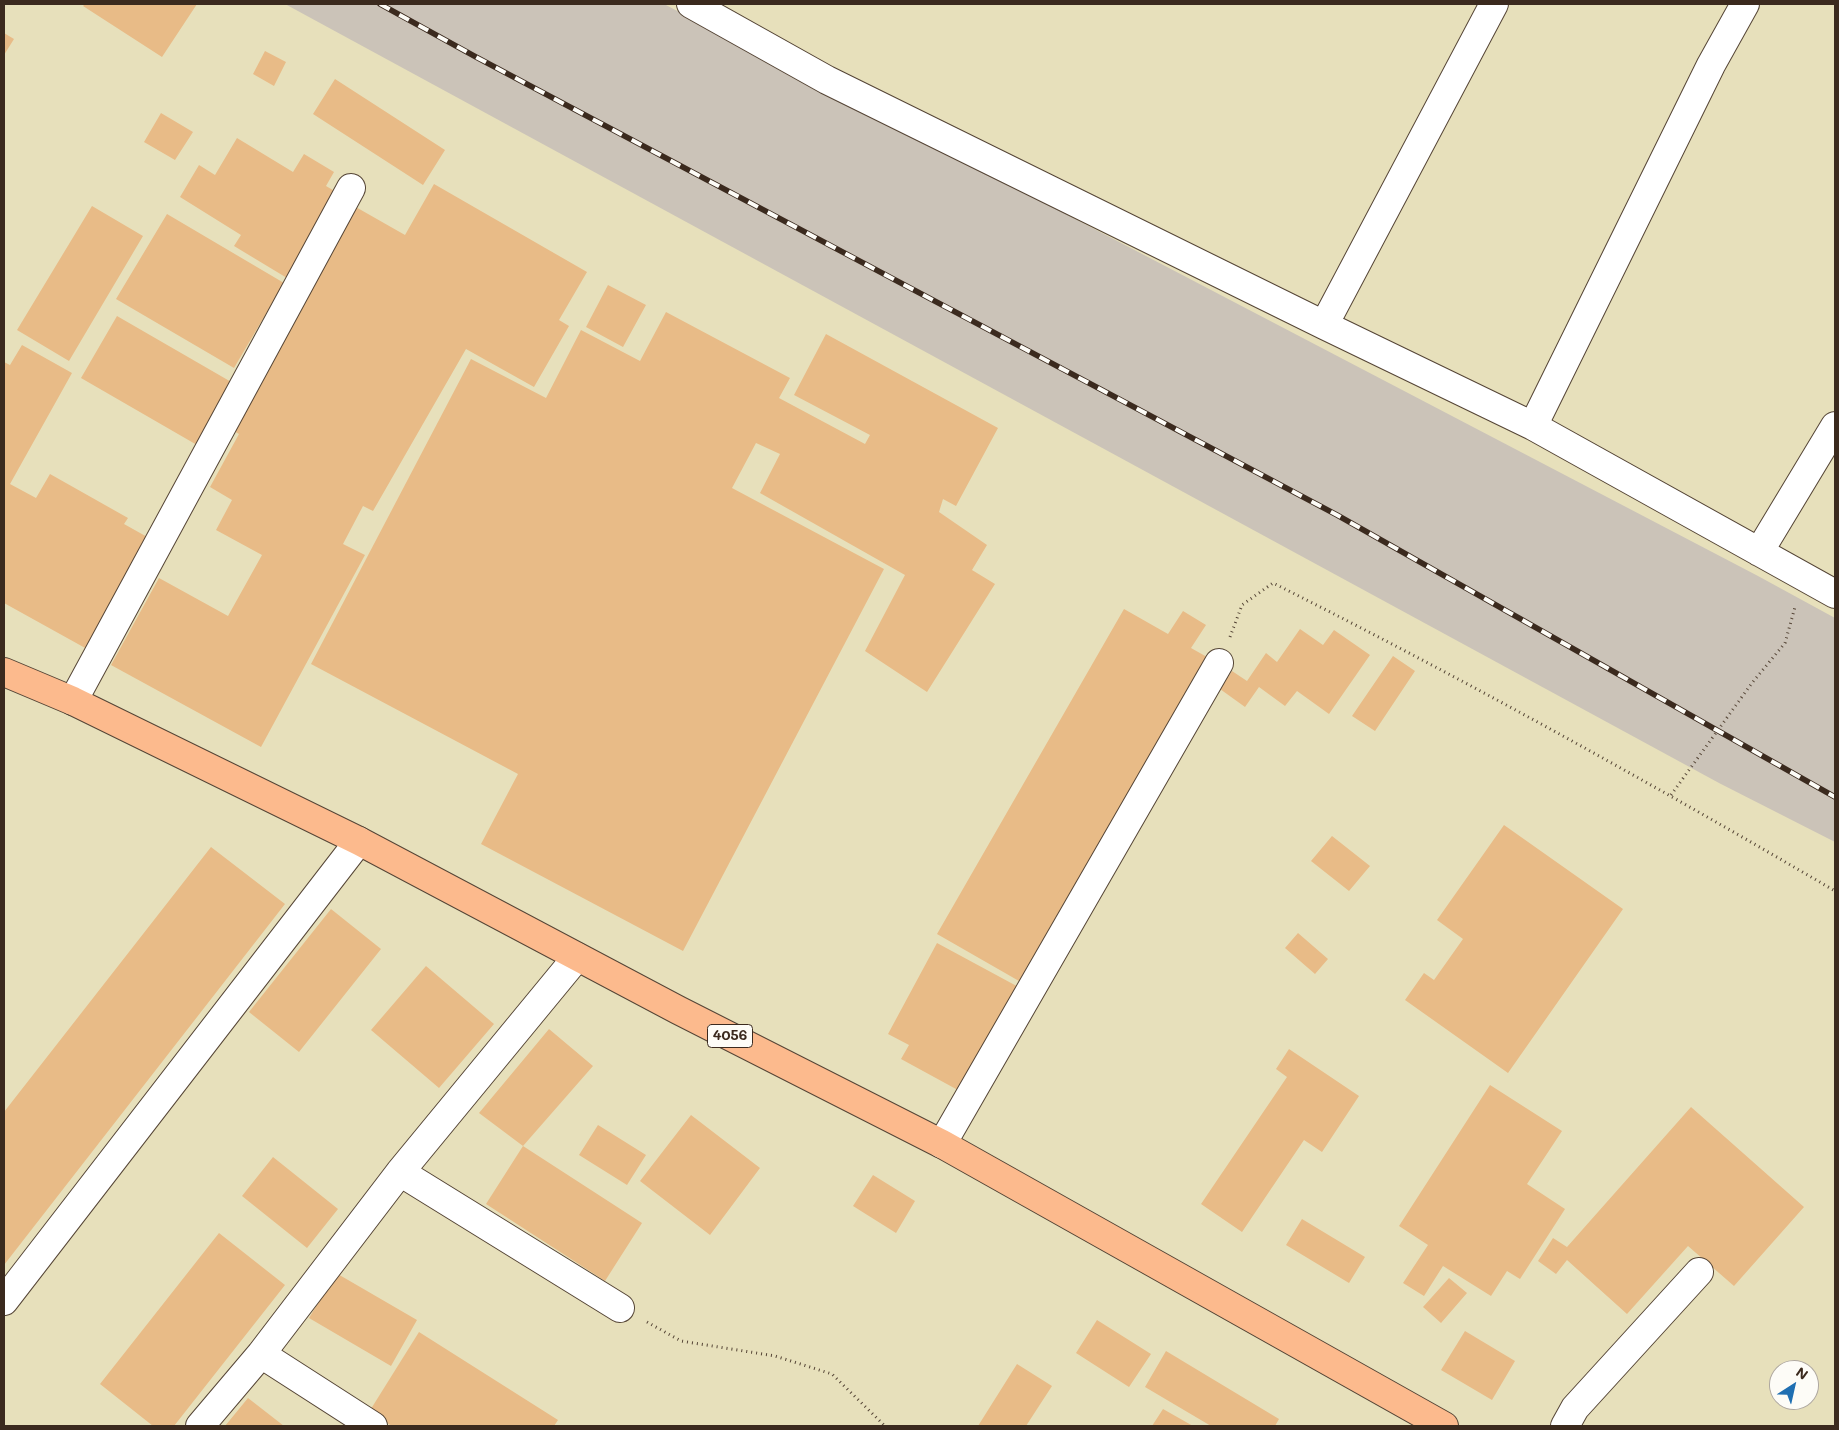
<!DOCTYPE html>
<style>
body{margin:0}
#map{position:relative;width:1839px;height:1430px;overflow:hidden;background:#e7e0bb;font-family:Mali,sans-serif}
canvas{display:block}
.frame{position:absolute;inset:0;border:5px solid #3b2a1e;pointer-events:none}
.north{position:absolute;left:1769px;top:1360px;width:50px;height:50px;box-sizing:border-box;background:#fdfcf7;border:1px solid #afa8a0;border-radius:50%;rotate:35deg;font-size:14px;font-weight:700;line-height:20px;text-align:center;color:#3b2a1e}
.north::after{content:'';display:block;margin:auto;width:18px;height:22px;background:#1f6fb2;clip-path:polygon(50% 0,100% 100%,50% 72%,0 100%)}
</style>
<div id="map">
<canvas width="1839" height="1430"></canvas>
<div class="frame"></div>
<div class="north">N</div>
</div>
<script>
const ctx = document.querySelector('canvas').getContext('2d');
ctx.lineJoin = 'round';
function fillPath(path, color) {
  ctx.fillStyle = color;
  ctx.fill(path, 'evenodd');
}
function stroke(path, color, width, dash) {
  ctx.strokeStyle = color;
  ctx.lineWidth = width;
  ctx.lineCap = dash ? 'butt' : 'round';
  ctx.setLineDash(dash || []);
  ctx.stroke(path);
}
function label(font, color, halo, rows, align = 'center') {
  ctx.font = font + ' Mali,sans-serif';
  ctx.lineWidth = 4;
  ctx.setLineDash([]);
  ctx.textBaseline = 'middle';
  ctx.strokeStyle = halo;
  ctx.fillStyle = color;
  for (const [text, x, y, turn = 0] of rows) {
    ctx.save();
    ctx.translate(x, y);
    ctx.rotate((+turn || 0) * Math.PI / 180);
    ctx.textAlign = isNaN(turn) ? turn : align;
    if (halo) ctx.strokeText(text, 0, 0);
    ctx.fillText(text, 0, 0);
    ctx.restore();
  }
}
const industrial = new Path2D(`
 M285,4H664L1758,576L1835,618V842L1719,783Z`);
const building = new Path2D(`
 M85,4H197L162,57L83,6Z
 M4,33L14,39L4,55Z
 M265,51L286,62L274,86L253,74Z
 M335,79L445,150L423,185L313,114Z
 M161,113L193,132L175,160L144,142Z
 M237,138L293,172L304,154L334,172L326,186L338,193L287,278L234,246L241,235L180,197L199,165L215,175Z
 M434,184L587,272L559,320L569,326L534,387L466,349L373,511L363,506L343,544L365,555L261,747L111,665L159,578L228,616L262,555L216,530L232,500L210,487L239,434L227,427L354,206L405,235Z
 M92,206L143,236L69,361L17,330Z
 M167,214L284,283L234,368L116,299Z
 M608,285L646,305L623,347L586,327Z
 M666,312L790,378L779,398L865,444L870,435L794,395L826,334L998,428L956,506L943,499L939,512L987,545L972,570L995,584L927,692L865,651L905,575L760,493L780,454L756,443L732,488L884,569L683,951L481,844L518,774L311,664L471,359L546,398L581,330L640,361Z
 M117,316L233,383L197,445L81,378Z
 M22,345L72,373L10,484L36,498L50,474L128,518L124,524L149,538L87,649L4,603V362L10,365Z
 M1124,609L1168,634L1183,611L1206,625L1191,648L1207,657L1019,981L937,934Z
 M1300,629L1323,645L1334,630L1370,655L1329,714L1297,691L1285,706L1259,687L1245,707L1220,689L1232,671L1247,681L1266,653L1277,662Z
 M1393,656L1415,671L1375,731L1352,716Z
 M1504,825L1623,909L1508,1073L1405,1000L1424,973L1434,980L1463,939L1437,920Z
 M1332,836L1370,866L1349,891L1311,861Z
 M211,847L285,904L4,1265V1112Z
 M331,909L381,949L299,1052L249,1012Z
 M1298,933L1328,959L1315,974L1285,948Z
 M937,943L1024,990L967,1095L901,1059L909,1045L888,1034Z
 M426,966L494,1024L439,1088L371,1030Z
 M549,1029L593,1066L523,1146L642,1223L605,1281L486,1204L523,1146L479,1113Z
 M1289,1049L1359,1096L1322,1152L1304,1140L1242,1232L1201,1204L1287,1077L1276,1069Z
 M1490,1085L1562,1131L1527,1184L1565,1209L1520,1279L1507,1271L1491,1296L1443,1266L1424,1296L1403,1283L1428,1245L1399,1226Z
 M1691,1107L1804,1207L1734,1286L1688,1246L1627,1314L1567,1260L1556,1274L1538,1261L1553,1238L1567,1247Z
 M691,1115L760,1168L710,1235L640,1181Z
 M598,1125L646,1155L627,1185L579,1155Z
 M273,1157L338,1209L307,1248L242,1196Z
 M873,1175L915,1201L896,1233L853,1206Z
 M1302,1219L1365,1257L1349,1283L1286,1245Z
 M219,1233L285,1285L174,1426H153L100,1384Z
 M336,1273L417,1320L391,1366L309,1318Z
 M1449,1278L1467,1293L1441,1323L1423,1307Z
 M1097,1320L1151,1354L1129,1387L1076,1353Z
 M1465,1331L1515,1361L1492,1400L1441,1370Z
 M419,1332L558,1420L554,1426H392L369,1412Z
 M1166,1351L1279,1419L1275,1426H1211L1145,1387Z
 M1017,1364L1052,1386L1026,1426H978Z
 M248,1398L284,1426H225Z
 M1163,1409L1193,1426H1152Z`);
const path = new Path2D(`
 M1230,637L1242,605L1273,583C1464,679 1651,783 1835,891
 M1671,795L1752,683L1785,643L1795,607
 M647,1322L681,1341L775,1356L832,1374L885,1426`);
const minor = new Path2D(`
 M691,4L827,80L1324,325L1533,426L1835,594
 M1324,325L1494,4
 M1533,426L1711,65L1745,4
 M1759,552L1835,426
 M73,701L351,188
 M942,1144L1219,663
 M400,1172L620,1308
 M4,1301L359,841
 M261,1354L373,1426
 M200,1426L261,1354L400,1172L577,957
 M1565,1426L1575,1408L1699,1272`);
const major = new Path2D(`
 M4,672L73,701L359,841L678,1010L942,1144L1444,1426`);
const rail = new Path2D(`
 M380,4L476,57L1337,515L1835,797`);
const shields = [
 [730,1036,45]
];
const shieldNames = [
 ["4056",730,1036]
];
fillPath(industrial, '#cbc3b8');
fillPath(building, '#e8bb87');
stroke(minor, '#554536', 30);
stroke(major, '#554536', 30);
stroke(path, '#554536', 3, [1, 4]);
stroke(minor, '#fff', 28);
stroke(major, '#fcba8d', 28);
stroke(rail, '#3b2a1e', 5.5);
stroke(rail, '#fdfcf7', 4, [11]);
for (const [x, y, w] of shields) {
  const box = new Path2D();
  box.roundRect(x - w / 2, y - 11.5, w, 23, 4);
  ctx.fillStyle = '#fdfcf7';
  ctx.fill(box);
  stroke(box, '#3b2a1e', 1);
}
label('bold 14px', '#3b2a1e', null, shieldNames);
</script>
